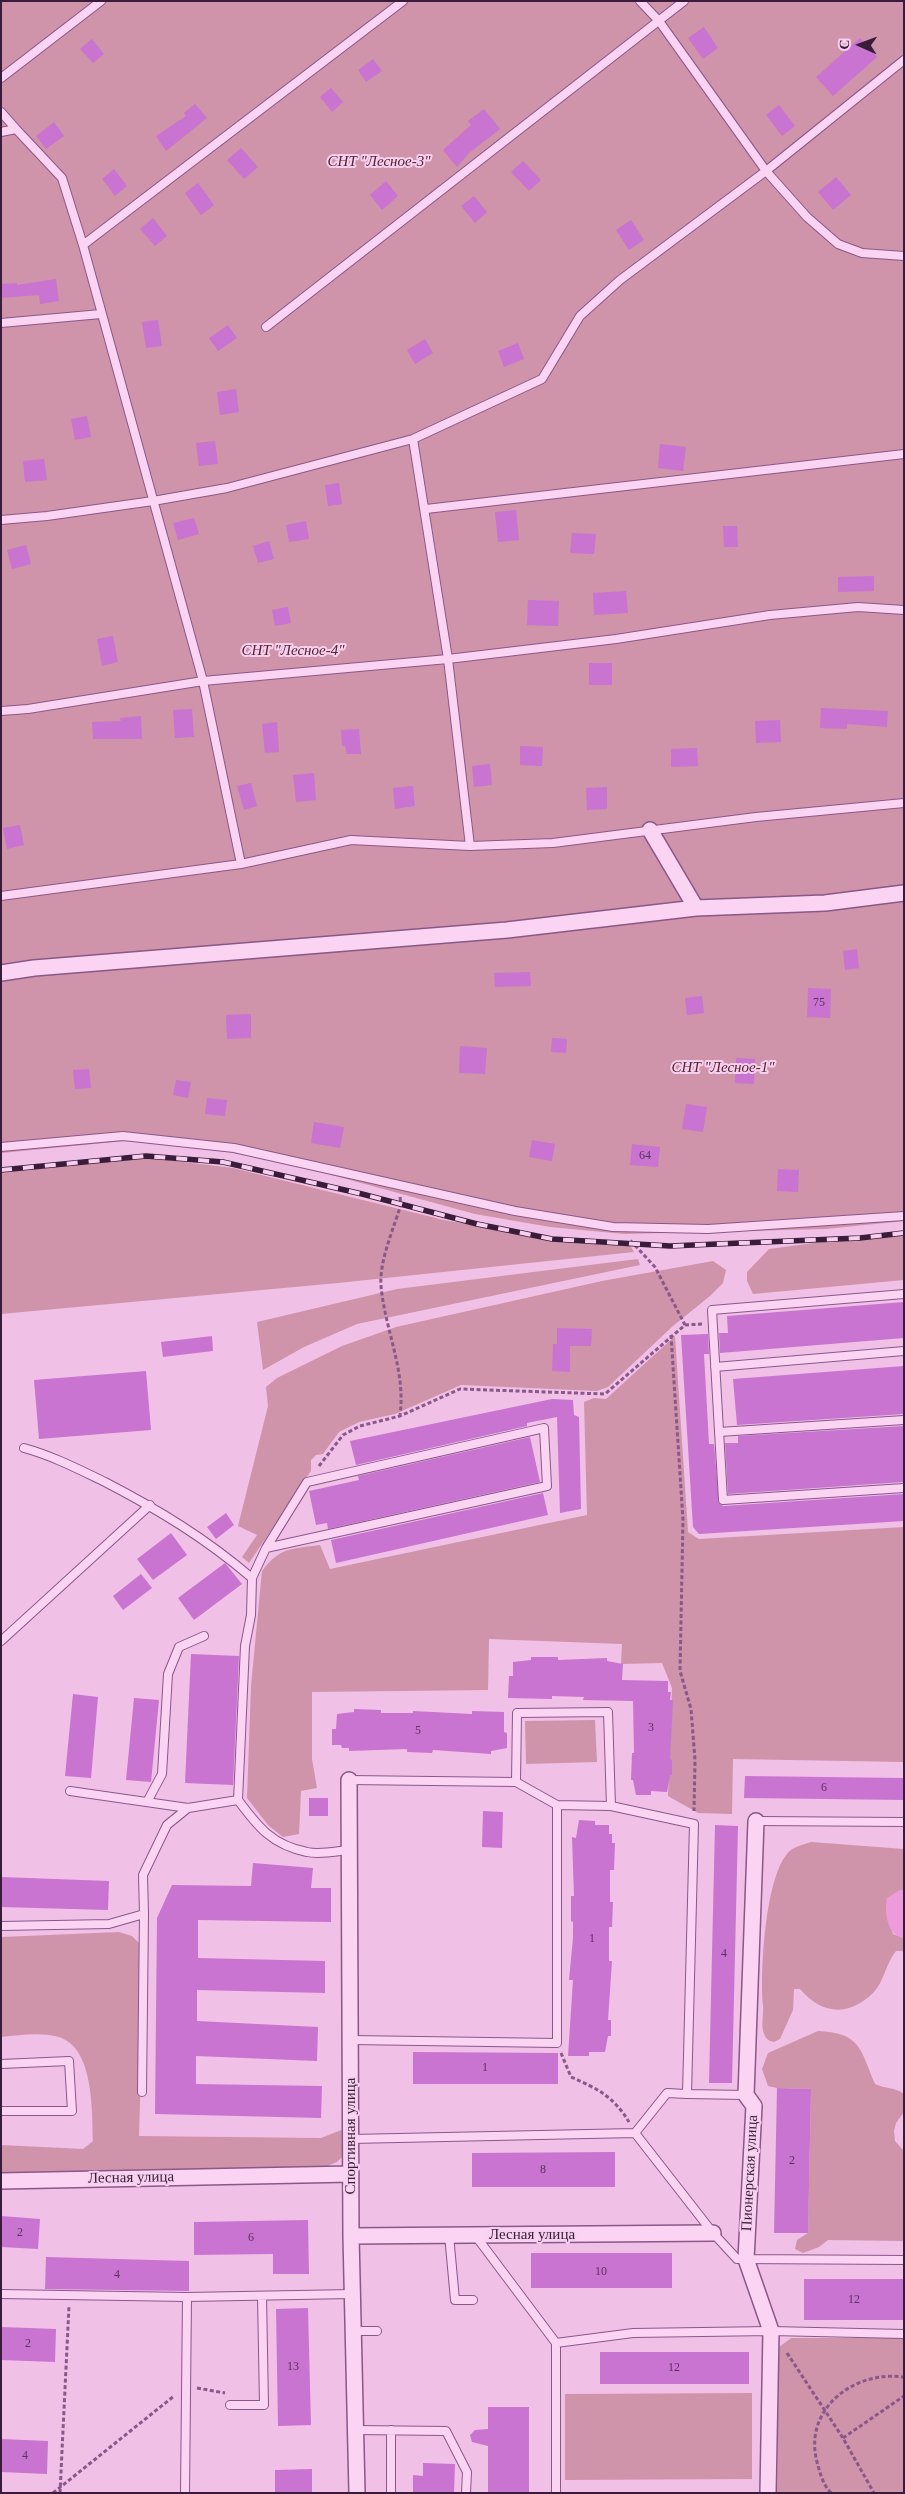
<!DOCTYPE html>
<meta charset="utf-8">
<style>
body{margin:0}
#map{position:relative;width:905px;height:2494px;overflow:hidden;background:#f0c0e7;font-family:"Times New Roman",serif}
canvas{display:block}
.frame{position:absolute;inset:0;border:2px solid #381c39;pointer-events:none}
.north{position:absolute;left:835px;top:20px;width:50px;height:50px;-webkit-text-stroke:4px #f7d0ef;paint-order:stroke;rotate:272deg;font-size:14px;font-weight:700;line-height:20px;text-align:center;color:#381c39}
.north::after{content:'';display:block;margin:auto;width:18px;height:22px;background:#381c39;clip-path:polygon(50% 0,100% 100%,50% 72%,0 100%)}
</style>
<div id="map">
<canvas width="905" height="2494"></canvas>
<div class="frame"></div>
<div class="north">С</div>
</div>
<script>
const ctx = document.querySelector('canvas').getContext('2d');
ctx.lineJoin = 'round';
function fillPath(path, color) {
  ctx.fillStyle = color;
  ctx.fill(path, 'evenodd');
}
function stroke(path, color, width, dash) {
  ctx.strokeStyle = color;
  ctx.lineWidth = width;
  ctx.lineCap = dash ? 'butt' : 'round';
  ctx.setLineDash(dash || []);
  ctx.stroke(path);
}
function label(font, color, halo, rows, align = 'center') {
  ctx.font = font + ' "Times New Roman",serif';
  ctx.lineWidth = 4;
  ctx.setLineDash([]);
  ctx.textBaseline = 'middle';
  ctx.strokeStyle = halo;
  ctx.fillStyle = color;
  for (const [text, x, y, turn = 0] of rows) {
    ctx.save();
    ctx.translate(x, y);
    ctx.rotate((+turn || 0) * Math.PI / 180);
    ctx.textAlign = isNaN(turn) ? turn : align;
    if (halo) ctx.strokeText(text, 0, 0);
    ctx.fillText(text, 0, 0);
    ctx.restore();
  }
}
const green = new Path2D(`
 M1,1H904V1221L826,1229L624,1234L550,1227L475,1214L273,1159L175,1144L135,1140L1,1153Z
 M151,1158L233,1168L444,1220L547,1238L629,1244L634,1252L338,1283L1,1314V1171Z
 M904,1231V1280L753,1294L747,1281V1272L769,1249Z
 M638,1259L640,1265L357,1324L304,1347L263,1370L257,1322L397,1289Z
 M713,1261L726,1270L723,1283L710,1296L673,1326L608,1387L597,1391L461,1385L395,1414L359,1422L339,1432L323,1454L316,1455L311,1460V1471L249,1563L242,1557L257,1535L238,1526L268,1406L266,1387L277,1378L342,1346L396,1327L602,1281Z
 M675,1336L688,1532L699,1539L904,1527V1762L733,1759L732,1814L698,1813L668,1796L672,1688L662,1663L621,1664L622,1644L489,1639L488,1690L312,1692V1759L317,1788L301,1791L299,1834L283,1837L268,1825L247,1798L251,1686L262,1571C280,1547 291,1549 320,1545L330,1569L587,1515L584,1402L594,1398L606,1399Z
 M595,1720L597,1762L526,1764L525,1721Z
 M811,1842L904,1849V1890H900L886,1910L893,1934L904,1938V1951H896C886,1963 884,1981 874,1992C849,2017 822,2015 800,1989H794L793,2010L780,2039L774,2042C770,2041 767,2040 765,2036C760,2027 764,2015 763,2005C760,1972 765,1880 787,1854C792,1847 802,1845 811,1842Z
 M119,1932L132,1936L141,1945L143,2001L139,2136L321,2138L344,2129L346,2153L337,2162L320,2169L1,2175V2145L83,2149L93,2141C92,2111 94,2048 59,2037C40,2032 20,2035 1,2037V1937Z
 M818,2031C862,2033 860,2050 875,2084C885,2089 895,2087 904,2094V2112L896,2123L894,2131L895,2141L904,2151V2241L828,2240L819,2247L803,2253L795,2249L797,2240L808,2233L811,2089L777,2088L768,2086L762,2069L768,2053Z
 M791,2338H904V2493H777L779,2347Z
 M752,2393V2479L565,2480V2394Z`);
const sand = new Path2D(`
 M900,1890H904V1938C887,1936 884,1912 887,1898Z`);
const building = new Path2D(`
 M704,27L718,48L703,59L688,38Z
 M860,38L877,57L833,96L816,77Z
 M92,39L104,54L93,63L80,49Z
 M373,59L382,71L366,82L358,70Z
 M331,88L343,102L332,112L320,97Z
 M195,104L207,118L166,151L156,136L186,116L184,113Z
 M779,105L795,126L782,136L766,115Z
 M484,109L500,129L469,153L457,167L443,150L471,125L468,121Z
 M54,122L64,136L46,149L36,136Z
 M241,148L258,167L244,179L227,160Z
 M523,161L541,180L529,191L511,172Z
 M114,169L127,186L115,196L102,179Z
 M836,177L851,195L833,210L818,192Z
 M386,181L398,196L382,210L370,195Z
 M198,183L214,205L201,215L185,193Z
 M474,196L487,212L475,223L461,206Z
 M153,218L167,236L155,246L140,229Z
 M631,220L644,240L629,250L616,230Z
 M56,279L59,301L40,304L39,295L1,298V284L17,283V285Z
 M158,320L162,346L146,348L142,322Z
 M228,325L237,338L218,351L209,338Z
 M425,339L433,353L415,364L407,350Z
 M518,343L524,359L504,367L498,351Z
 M236,389L239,412L220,415L217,392Z
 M87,416L91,437L75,440L71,419Z
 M215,441L218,464L199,466L196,443Z
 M660,444L686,447L683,471L658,468Z
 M44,459L47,480L25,482L23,461Z
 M339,483L342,504L328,506L325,485Z
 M516,510L519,540L498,542L495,512Z
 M194,518L199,534L178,540L173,523Z
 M306,521L309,539L289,542L286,525Z
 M723,526H737L738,547H724Z
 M572,533L596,534L594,554L570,553Z
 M269,541L274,559L258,563L253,546Z
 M26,545L31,564L12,569L7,550Z
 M874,576V591L838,592V577Z
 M626,591L628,613L594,615L593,593Z
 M528,600L559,601L558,626L527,625Z
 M288,607L291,623L275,626L272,610Z
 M113,636L118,662L102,666L97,639Z
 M589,663H612V685H589Z
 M821,708L888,711L887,727L847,724V729L820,728Z
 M192,709L194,737L175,738L173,710Z
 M141,716L142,739H93L92,722L121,721L120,718Z
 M780,720L781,742L756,743L755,721Z
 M277,722L279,752L265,753L262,724Z
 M359,729L361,754H347L345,746H342L341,730Z
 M520,746L543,747L542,766L520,765Z
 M697,748L698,766L671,767V749Z
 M490,764L492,785L474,787L472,766Z
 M314,773L316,800L296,802L293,775Z
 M251,783L257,806L244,810L237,786Z
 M413,786L415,806L395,809L393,788Z
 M607,787V809L587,810L586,788Z
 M20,825L24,845L7,849L3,828Z
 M857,949L859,968L845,970L843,951Z
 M530,972L531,986L495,987L494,973Z
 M808,988L831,989L830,1018L807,1017Z
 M702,996L704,1013L687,1015L685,998Z
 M251,1014V1038L227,1039L226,1015Z
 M552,1038L567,1039L566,1053L551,1052Z
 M460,1046L487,1048L485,1074L459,1073Z
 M736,1058L755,1059L754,1084L735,1083Z
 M89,1069L91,1088L75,1089L73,1070Z
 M176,1080L191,1082L188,1098L173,1095Z
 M207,1098L227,1100L225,1116L205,1114Z
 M686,1104L707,1107L703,1132L682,1129Z
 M314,1122L344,1127L340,1148L311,1143Z
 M532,1140L555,1144L552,1161L529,1157Z
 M632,1144L660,1147L658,1167L630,1165Z
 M778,1169L799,1170L798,1192L777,1191Z
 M904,1302V1338L720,1353L719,1333H728L727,1316Z
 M557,1328L592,1329L591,1346H570V1372L552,1371L553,1344H557Z
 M708,1334L709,1354H704L709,1444H714L719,1503L723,1506L904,1494V1521L699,1534L693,1527L681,1335Z
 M212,1336L213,1351L163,1357L161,1342Z
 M904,1366V1414L737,1425L733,1379Z
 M146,1371L151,1430L39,1439L34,1380Z
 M552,1399L573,1400L574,1415L579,1417L581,1509L560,1513L557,1417L527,1423V1426L356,1465L350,1441Z
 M904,1426V1482L728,1494L725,1443H738V1436Z
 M530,1437L540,1482L328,1529L327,1523L316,1525L309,1491L359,1480L358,1476Z
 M543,1493L548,1515L336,1563L331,1540Z
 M226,1513L234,1525L216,1539L207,1527Z
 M171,1533L187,1555L153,1580L137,1559Z
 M225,1563L242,1584L194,1620L178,1598Z
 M141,1574L152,1588L123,1610L113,1596Z
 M191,1654L239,1656L233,1785L185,1783Z
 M531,1657H558V1660L607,1658V1661L623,1664L622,1680L668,1681V1692H671L670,1700H673L670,1759L672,1760V1775H670L667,1792L651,1791V1795H636L633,1780H631L632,1753H634L633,1701L583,1700L584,1697L552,1696V1699L508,1698L509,1676H513V1662L531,1660Z
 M73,1694L98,1697L91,1778L65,1776Z
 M134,1698L159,1700L151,1782L126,1780Z
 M354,1709L381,1710V1713H413V1711L472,1714V1711L504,1712V1732L507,1733V1748L491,1751V1754L433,1750L432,1753L407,1752V1749L349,1751V1748H342L341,1745H332V1729H336L337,1714L354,1712Z
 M745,1776L904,1778V1800L744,1798Z
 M309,1798H328V1816H309Z
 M483,1811L503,1812L502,1848L482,1847Z
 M579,1820L595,1821V1825H609V1834H612V1843H615L614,1870H610V1902H613L612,1927H609V1961H612L608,2020H611V2036H608L605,2052H589V2056H568L573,1980H569L573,1938V1922L571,1921V1896H574L572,1837L576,1838Z
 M715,1825L738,1826L732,2083H709Z
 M253,1863L313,1868L311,1888H331V1922L198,1920V1958L325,1961V1993L197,1990V2021L318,2027L317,2061L196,2056V2084L322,2086L321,2118L155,2114L157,1918L172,1885L251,1886Z
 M1,1877L109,1881L108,1910L1,1907Z
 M413,2052L558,2053V2084H413Z
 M777,2088L811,2089L808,2233H774Z
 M615,2152V2187H472V2153Z
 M1,2216L40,2219L38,2249L1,2247Z
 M308,2220L309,2274H273V2254L194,2255V2222Z
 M531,2253H672V2288H531Z
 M46,2257L189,2261V2291L45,2289Z
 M804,2279H904V2320H804Z
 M308,2308L311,2425L278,2426L276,2309Z
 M1,2327L56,2329L55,2362L1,2360Z
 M600,2352H749V2384H600Z
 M488,2407H529V2493H488V2446L472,2442L470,2435L475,2430L488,2429Z
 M1,2439L48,2441L47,2474L1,2472Z
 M423,2463L455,2464L454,2493H413V2475L423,2476Z
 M312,2469V2493H275V2470Z`);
const path = new Path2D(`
 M400,1197L401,1204C394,1228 379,1261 381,1286C385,1330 406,1371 400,1415
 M685,1325L702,1324
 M671,1335L683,1520L680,1671L691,1709L695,1760L694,1811
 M319,1466L343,1435L360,1426L400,1416L460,1389L605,1394L685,1325L655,1267L630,1240
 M561,2053L571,2077C598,2089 613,2096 629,2122
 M787,2353L843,2438L874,2493
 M197,2388L225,2393
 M843,2438L904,2396
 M53,2493L174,2396
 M60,2493L69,2306
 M831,2493C823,2485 820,2473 817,2462C803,2409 854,2370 904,2377`);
const lane = new Path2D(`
 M640,1L659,21L766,171L807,217L838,244L862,253L904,256
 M1,78L101,1
 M1,112L16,129L1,132
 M16,129L62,178L83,245L203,681L241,864
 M83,245L403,1
 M1,323L101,314
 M266,327L684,1
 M413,439L448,659L470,846
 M426,509L904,454
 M1,520L47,516L153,501L227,488L413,439L542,379L580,316L620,280L766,171L904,60
 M1,711L28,709L203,681L448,659L616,639L770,615L858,607L904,610
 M1,896L241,864L351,840L470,846L553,843L756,817L904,803
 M1,1147L123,1136L234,1148L515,1211L613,1227L708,1229L904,1216
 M904,1294L712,1310L723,1500L904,1488
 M715,1367L904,1351
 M719,1432L904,1420
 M24,1448C53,1456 78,1469 105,1482C159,1510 205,1538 252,1578
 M1,1641L150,1505
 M349,1780L516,1782L557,1805
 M516,1782L517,1713L608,1712L611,1806
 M70,1791L188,1808L238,1800L245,1646L251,1615L252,1578L266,1548L547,1486L544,1428L307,1482L266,1548
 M238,1800C258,1827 272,1845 307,1852C320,1855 337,1851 350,1850
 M147,1802L162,1774L168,1674L179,1647L204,1636
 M756,1821L904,1822
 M1,1926L109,1924L144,1914L143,1875L167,1825L188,1808
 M351,2040L557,2043V1805L611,1806L694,1824L687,2094L746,2095
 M1,2064L69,2061L72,2111H1
 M142,2092L144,1914
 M635,2133L713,2233L737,2259L904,2260
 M351,2139L635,2133L667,2093L687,2094
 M449,2235L455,2300H473
 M475,2235L556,2343
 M1,2294L187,2297L352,2294
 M353,2331H377
 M230,2405H264L262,2296
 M356,2430L446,2431L467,2472L466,2493
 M391,2430V2493
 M185,2493L187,2297
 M556,2493V2343L633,2333L771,2331L904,2334`);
const street = new Path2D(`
 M650,830L696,908
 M1,973L34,968L507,930L696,908L825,903L904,893
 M349,1780L351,2236L357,2493
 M756,1821L746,2095L754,2106L746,2259L771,2331L768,2493
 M1,2181L351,2174
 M351,2236L713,2233`);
const rail = new Path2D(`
 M1,1170L146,1156L223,1162L362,1194L477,1224L552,1239L670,1246L860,1238L904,1233`);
const numberNames = [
 ["75",819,1003],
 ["64",645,1156],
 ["3",651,1728],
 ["5",418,1731],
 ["6",824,1788],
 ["1",592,1939],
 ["4",724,1954],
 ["1",485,2068],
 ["2",792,2161],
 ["8",543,2170],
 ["2",20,2233],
 ["6",251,2238],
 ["10",601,2272],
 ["4",117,2275],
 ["12",854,2300],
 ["2",28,2344],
 ["13",293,2367],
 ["12",674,2368],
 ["4",25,2456]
];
const parkNames = [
 ["СНТ \"Лесное-3\"",379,162],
 ["СНТ \"Лесное-4\"",293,651],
 ["СНТ \"Лесное-1\"",723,1068]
];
const streetNames = [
 ["Спортивная улица",351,2136,-90],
 ["Пионерская улица",750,2173,-87],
 ["Лесная улица",131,2178,-1],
 ["Лесная улица",532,2235]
];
fillPath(green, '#cf93aa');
fillPath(sand, '#ee9bdb');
fillPath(building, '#c874d0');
stroke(lane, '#8a5789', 10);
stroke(street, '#8a5789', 18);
stroke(path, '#8a5789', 3, [4, 2.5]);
stroke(lane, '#fbd4f3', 8);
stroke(street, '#fbd4f3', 15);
stroke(rail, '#381c39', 5.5);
stroke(rail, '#f7d0ef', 4, [11]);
label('12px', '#5c325f', null, numberNames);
label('italic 15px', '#57222f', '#f7d0ef', parkNames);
label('15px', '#381c39', '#f7d0ef', streetNames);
</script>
